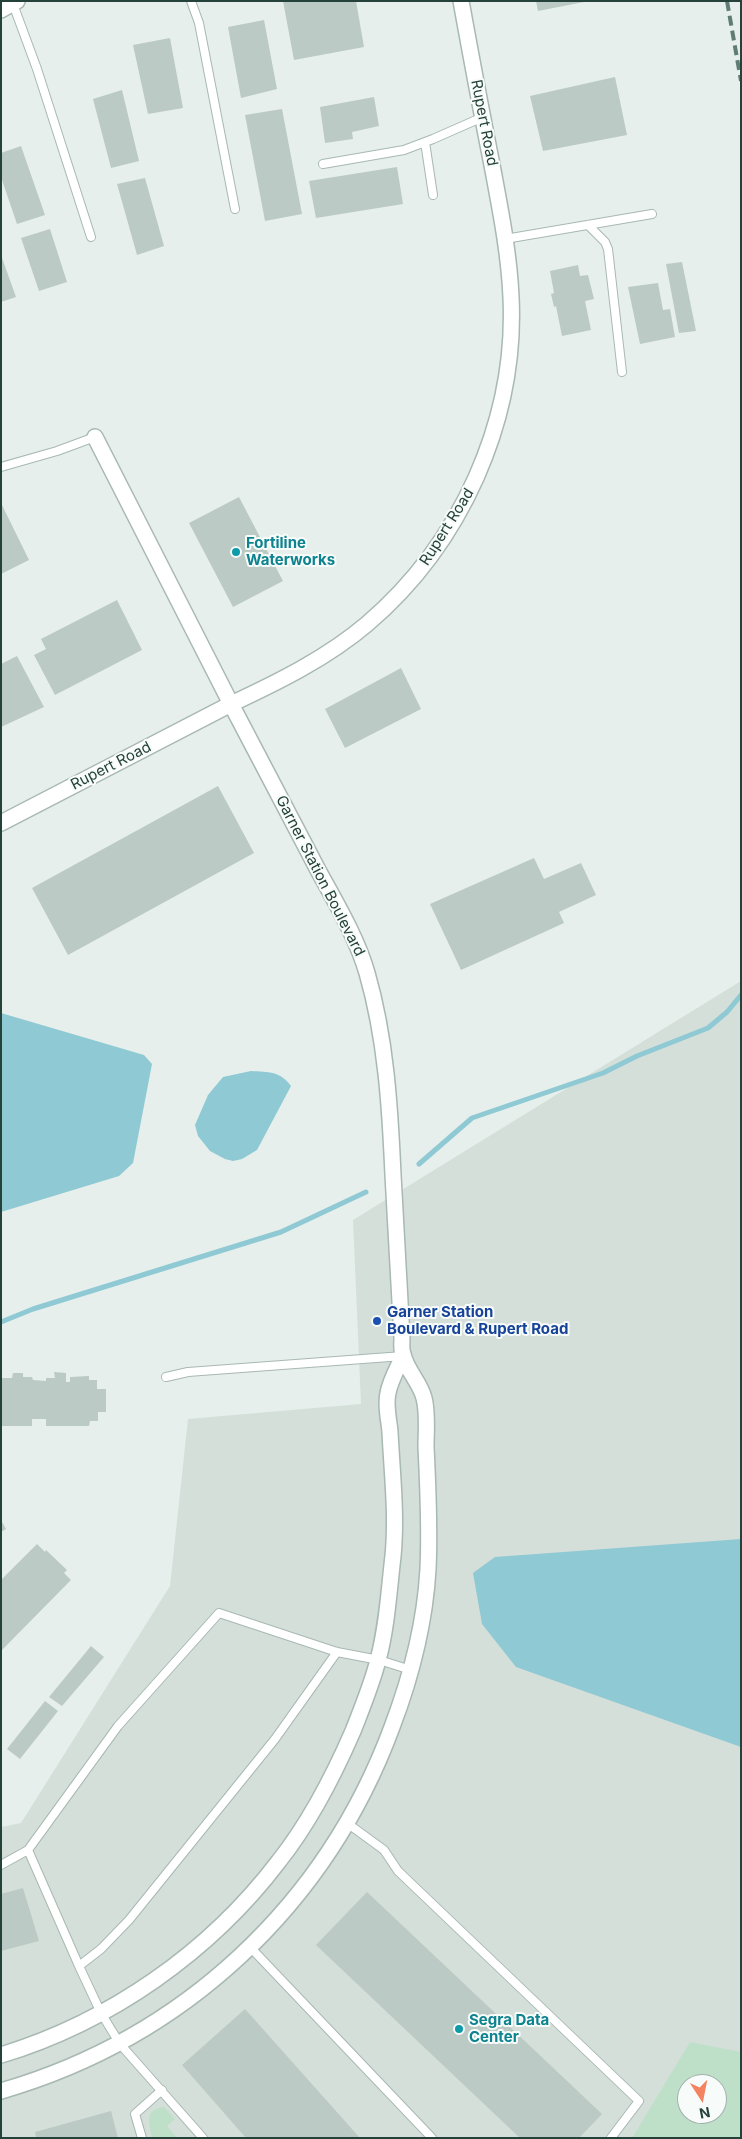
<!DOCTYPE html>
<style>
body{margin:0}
#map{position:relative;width:742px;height:2139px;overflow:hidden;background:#e6efeb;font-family:Inter,sans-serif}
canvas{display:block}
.frame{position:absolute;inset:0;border:2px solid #24423a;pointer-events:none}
.north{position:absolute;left:677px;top:2074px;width:50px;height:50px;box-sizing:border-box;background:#f7fbf9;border:1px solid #a3b1ad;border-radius:50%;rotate:169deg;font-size:14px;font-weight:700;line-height:20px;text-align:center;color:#24423a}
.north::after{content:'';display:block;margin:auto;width:18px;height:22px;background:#f4845f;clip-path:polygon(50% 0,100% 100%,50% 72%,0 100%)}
</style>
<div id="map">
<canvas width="742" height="2139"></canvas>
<div class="frame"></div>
<div class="north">N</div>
</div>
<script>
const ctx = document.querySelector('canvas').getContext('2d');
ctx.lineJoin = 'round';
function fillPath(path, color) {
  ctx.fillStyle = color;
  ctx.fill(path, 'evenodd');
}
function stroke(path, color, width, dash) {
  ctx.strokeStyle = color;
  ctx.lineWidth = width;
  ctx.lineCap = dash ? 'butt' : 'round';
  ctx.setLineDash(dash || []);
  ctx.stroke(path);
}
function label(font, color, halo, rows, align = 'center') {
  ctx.font = font + ' Inter,sans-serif';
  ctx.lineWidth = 4;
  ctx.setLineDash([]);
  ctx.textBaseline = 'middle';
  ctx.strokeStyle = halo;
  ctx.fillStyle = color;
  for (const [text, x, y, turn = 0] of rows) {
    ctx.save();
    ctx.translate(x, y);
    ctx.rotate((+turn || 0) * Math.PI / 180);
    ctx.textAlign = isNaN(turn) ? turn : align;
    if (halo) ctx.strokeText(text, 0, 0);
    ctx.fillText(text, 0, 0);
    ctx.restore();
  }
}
const built = new Path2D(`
 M741,981V2138H1V1827L21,1823L170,1586L188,1419L361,1404L353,1220ZM687,2084H717V2114H687Z`);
const green = new Path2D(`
 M690,2042L741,2052V2138H632ZM687,2084H717V2114H687Z
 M164,2107L175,2119L167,2126L177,2138L152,2137C149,2122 144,2109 164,2107Z`);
const water = new Path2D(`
 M1,1013L144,1055L152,1064L133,1163L119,1176L1,1212Z
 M251,1071C269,1072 280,1071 291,1086L257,1150L242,1159L233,1161L225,1159L210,1151L198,1136L195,1125L208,1095L223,1077Z
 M741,1539V1747L516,1667L482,1624L473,1573L495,1557Z`);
const stream = new Path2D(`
 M419,1164L472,1118L603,1073L637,1056L708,1028L727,1012L741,995
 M1,1322L33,1309L281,1232L366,1192`);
const building = new Path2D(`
 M283,1H356L364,47L294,60Z
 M536,1H584V2L538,11Z
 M264,20L277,89L241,98L228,27Z
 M170,38L183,108L148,114L133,45Z
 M615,77L627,135L543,151L530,96Z
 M122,90L139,161L111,168L93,99Z
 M374,97L379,126L352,132L353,139L325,143L320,107Z
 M282,109L302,214L265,221L245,115Z
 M21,146L45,215L17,224L1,177V153Z
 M397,167L403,204L316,218L309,181Z
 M145,178L164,246L137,255L117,184Z
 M50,229L67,282L39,291L21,238Z
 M1,255L16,297L1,302Z
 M682,262L696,331L679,333L666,264Z
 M578,265L580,276L588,275L594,299L585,301L591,330L562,336L556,306L554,307L551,294L554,293L550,271Z
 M658,283L663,310L670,309L675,337L640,344L628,287Z
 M239,497L283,581L233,607L189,523Z
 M1,503L29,560L1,574Z
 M117,600L142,650L55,695L34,655L46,649L41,639Z
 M17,656L44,707L1,727V664Z
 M401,668L421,709L345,748L325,709Z
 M218,786L254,853L68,955L32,888Z
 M534,858L544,879L581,863L596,895L559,912L564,923L461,970L430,904Z
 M54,1372L66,1373V1382H70V1377L89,1376V1380H97V1389H106V1412H98V1421H90L89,1426H46V1419H32V1426H1V1378H12L13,1373H23V1377H32L33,1380L46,1381V1378H55Z
 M1,1520L6,1529L1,1532Z
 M37,1544L45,1552L46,1550L67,1570L64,1573L71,1580L1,1651V1580Z
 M91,1646L104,1657L62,1706L49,1697Z
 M45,1701L58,1711L20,1759L7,1749Z
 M23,1888L39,1941L1,1951V1894Z
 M367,1892L602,2114L579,2138H520L316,1945Z
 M245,2009L360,2138H246L182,2065Z
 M111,2111L118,2138H36L35,2132Z`);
const service = new Path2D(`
 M191,1L199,23L235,209
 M13,4L37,69L91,237
 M425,142L433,195
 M323,164L404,150L433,139L483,117
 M588,225L605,242L608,249L622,372
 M505,239L652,214
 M1,467L57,451L95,437
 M166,1377L188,1372L403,1356
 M347,1823L384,1850L398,1871L639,2101L611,2138
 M28,1850L118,1726L219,1613L337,1652L379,1660L411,1670
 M1,1865L28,1850L79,1966L101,2013L120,2044L203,2138
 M250,1947L432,2138
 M79,1966L101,1949L129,1920L275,1739L337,1652
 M142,2138L135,2114L162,2090`);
const minor = new Path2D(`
 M1,823L231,704L95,437`);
const tertiary = new Path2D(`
 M1,10L17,1
 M1,2055C110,2022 210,1952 279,1861C310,1822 333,1777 353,1731C362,1708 372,1684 378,1660C387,1627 389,1590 393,1556C397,1515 392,1473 390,1432C389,1420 385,1405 388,1393C390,1381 398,1367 403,1356
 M1,2091C184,2038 326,1905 392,1727C411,1677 425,1623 428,1569C430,1528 428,1487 426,1447C426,1432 428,1413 424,1398C420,1382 406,1370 403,1354C401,1349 402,1343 402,1338C399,1284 396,1229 393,1175C390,1107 386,1039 367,973C357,938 336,903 318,870C289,815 260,760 231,704C278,682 327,658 367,624C461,544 517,420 511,297C509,252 500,208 492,165C481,110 471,56 461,1`);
const rail = new Path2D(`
 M727,1L741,81`);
const markers = [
 [236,552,5,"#0f9aa8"],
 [377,1321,5,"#1a4fb4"],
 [459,2029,5,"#0f9aa8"]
];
const streetNames = [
 ["Rupert Road",484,123,79],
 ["Rupert Road",447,527,-58],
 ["Rupert Road",111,766,-27],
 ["Garner Station Boulevard",320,876,63]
];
const cultureNames = [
 ["Fortiline",246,543],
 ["Waterworks",246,560],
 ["Segra Data",469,2020],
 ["Center",469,2037]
];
const transitNames = [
 ["Garner Station",387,1312],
 ["Boulevard & Rupert Road",387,1329]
];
fillPath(built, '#d4dfda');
fillPath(green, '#bfe0c8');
fillPath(water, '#8ec9d4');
stroke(stream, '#8ec9d4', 5);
fillPath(building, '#bbcac4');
stroke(service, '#a8b8b2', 10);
stroke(minor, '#a8b8b2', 18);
stroke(tertiary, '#a8b8b2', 18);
stroke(service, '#fff', 8);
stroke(minor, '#fff', 15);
stroke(tertiary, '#fff', 15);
stroke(rail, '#5f7d75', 4, [10, 5]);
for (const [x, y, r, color] of markers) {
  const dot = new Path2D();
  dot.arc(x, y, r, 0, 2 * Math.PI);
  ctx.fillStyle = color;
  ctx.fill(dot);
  stroke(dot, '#f7fbf9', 2);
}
label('15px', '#24423a', '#f7fbf9', streetNames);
label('bold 15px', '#0d838f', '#f7fbf9', cultureNames, 'left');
label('bold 15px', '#164399', '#f7fbf9', transitNames, 'left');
</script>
